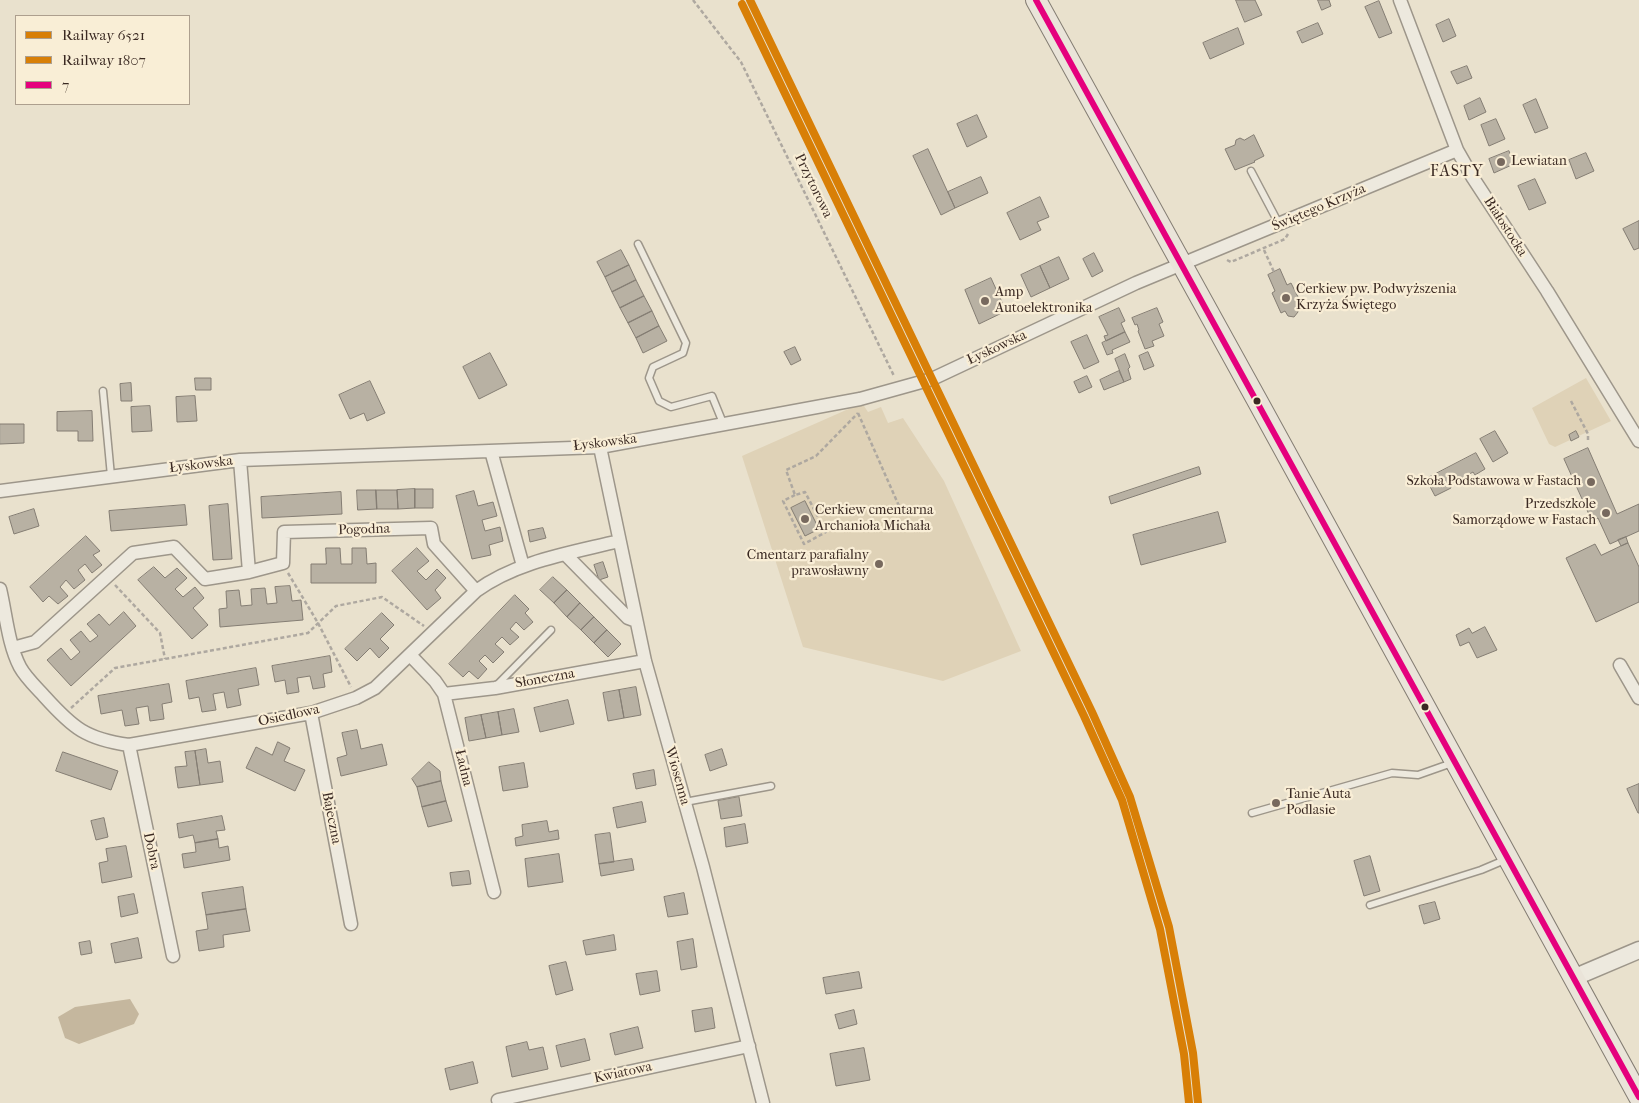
<!DOCTYPE html>
<meta charset="utf-8">
<style>
body{margin:0}
#map{position:relative;width:1639px;height:1103px;overflow:hidden;background:#e9e1cd;font-family:"IM FELL French Canon",serif}
canvas{display:block}
.legend{position:absolute;left:15px;top:15px;width:175px;height:90px;box-sizing:border-box;background:#f9eed6;border:1px solid #ad9f8e;margin:0;padding:6px 9px;list-style:none;font-size:15px;color:#3a2922}
.legend li{display:flex;align-items:center;gap:10px;height:25px}
.legend b{width:25px;border:1px solid #ad9f8e}
</style>
<div id="map">
<canvas width="1639" height="1103"></canvas>
<ul class="legend">
<li><b style="height:6px;background:#d87f07"></b>Railway 6521</li>
<li><b style="height:6px;background:#d87f07"></b>Railway 1807</li>
<li><b style="height:6px;background:#e5007d"></b>7</li>
</ul>
</div>
<script>
const ctx = document.querySelector('canvas').getContext('2d');
ctx.lineJoin = 'round';
function fillPath(path, color) {
  ctx.fillStyle = color;
  ctx.fill(path, 'evenodd');
}
function stroke(path, color, width, dash) {
  ctx.strokeStyle = color;
  ctx.lineWidth = width;
  ctx.lineCap = dash ? 'butt' : 'round';
  ctx.setLineDash(dash || []);
  ctx.stroke(path);
}
function label(font, color, halo, rows, align = 'center') {
  ctx.font = font + ' "IM FELL French Canon",serif';
  ctx.lineWidth = 4.5;
  ctx.setLineDash([]);
  ctx.textBaseline = 'middle';
  ctx.strokeStyle = halo;
  ctx.fillStyle = color;
  for (const [text, x, y, turn = 0] of rows) {
    ctx.save();
    ctx.translate(x, y);
    ctx.rotate((+turn || 0) * Math.PI / 180);
    ctx.textAlign = isNaN(turn) ? turn : align;
    if (halo) ctx.strokeText(text, 0, 0);
    ctx.fillText(text, 0, 0);
    ctx.restore();
  }
}
const green = new Path2D(`
 M1586,378L1611,421L1555,447L1549,444L1532,408Z
 M862,403L868,412L881,407L888,423L903,418L944,481L1021,651L943,681L803,647L742,456Z`);
const water = new Path2D(`
 M130,999L139,1014L134,1024L79,1044L65,1038L58,1017L75,1007Z`);
const building = new Path2D(`
 M1236,0H1255L1262,15L1245,22Z
 M1318,0H1329L1331,6L1322,10Z
 M1379,1L1392,33L1379,38L1365,7Z
 M1449,19L1456,36L1443,42L1436,25Z
 M1318,23L1323,34L1302,43L1297,32Z
 M1238,28L1244,44L1210,59L1203,43Z
 M1467,66L1472,78L1457,84L1451,72Z
 M1480,98L1486,112L1469,120L1464,106Z
 M1536,99L1548,128L1535,133L1523,105Z
 M977,115L987,137L967,147L957,124Z
 M1496,119L1505,139L1489,146L1481,125Z
 M1254,135L1264,156L1254,161L1255,162L1235,170L1225,149L1235,145L1236,140L1240,138L1244,140Z
 M928,149L955,208L941,215L913,156Z
 M1509,151L1514,164L1494,173L1489,159Z
 M1586,153L1594,171L1576,179L1569,160Z
 M981,177L988,193L955,208L948,192Z
 M1535,179L1546,203L1529,210L1518,186Z
 M1040,197L1049,217L1037,222L1041,230L1020,240L1007,213Z
 M1639,221V248L1634,250L1623,229Z
 M621,250L629,265L605,277L597,262Z
 M1094,253L1103,271L1092,277L1083,259Z
 M1059,257L1069,279L1050,288L1040,266Z
 M629,265L636,280L612,292L605,277Z
 M1040,266L1050,288L1031,297L1021,275Z
 M1280,269L1287,285L1291,283L1301,303L1297,305L1298,312L1294,317L1288,316L1285,311L1281,313L1272,293L1275,291L1268,275Z
 M991,278L1006,311L979,324L965,290Z
 M636,280L644,296L620,308L612,292Z
 M644,296L652,311L628,323L620,308Z
 M1119,308L1125,321L1121,323L1125,332L1106,341L1104,336L1108,335L1099,317Z
 M1157,308L1163,322L1159,324L1164,336L1152,341L1154,346L1145,349L1138,331L1139,330L1137,324L1135,325L1132,318Z
 M652,311L659,326L636,338L628,323Z
 M659,326L667,341L643,353L636,338Z
 M1125,332L1130,342L1112,350L1113,353L1107,355L1102,343Z
 M1087,335L1099,362L1084,369L1071,342Z
 M795,347L801,360L791,365L784,352Z
 M1148,352L1154,366L1144,370L1139,356Z
 M490,353L507,385L479,399L463,367Z
 M1125,354L1130,367L1128,369L1131,379L1124,382L1115,359Z
 M1119,371L1124,382L1104,390L1100,380Z
 M1087,376L1092,387L1079,393L1074,382Z
 M195,378H211V390H196Z
 M370,381L385,413L367,421L364,413L350,419L339,395Z
 M131,383L132,401H121L120,384Z
 M195,396L197,421L177,422L176,397Z
 M150,406L152,431L132,432L131,407Z
 M92,411L93,441H78V431H57V412Z
 M0,424H24V443L0,444Z
 M1495,431L1508,453L1493,462L1480,439Z
 M1576,431L1579,437L1571,441L1569,435Z
 M1588,448L1617,514L1639,504V531L1610,544L1598,518L1592,521L1564,459Z
 M1476,453L1485,469L1475,475L1473,472L1450,485L1451,488L1435,496L1426,479Z
 M1199,467L1201,474L1111,504L1109,497Z
 M415,489H433V508H415Z
 M415,489V508L398,509L397,490Z
 M357,490H376L377,509L358,510Z
 M376,490H397L398,509H377Z
 M474,491L478,506L493,502L497,516L482,520L485,531L500,527L503,541L489,545L491,555L472,559L456,496Z
 M341,492L342,514L262,518L261,497Z
 M805,501L819,529L805,536L791,508Z
 M228,504L232,559L213,560L209,506Z
 M185,505L187,525L111,531L109,511Z
 M34,509L39,526L14,534L9,517Z
 M1218,512L1226,542L1141,565L1133,535Z
 M543,528L546,538L530,542L528,531Z
 M86,536L100,551L93,555L102,565L92,573L85,564L78,570L85,580L74,589L66,580L60,587L68,596L58,604L49,596L43,602L30,587Z
 M1626,537L1628,543L1621,546L1618,540Z
 M1628,543L1639,567V602L1596,622L1566,558L1595,544L1601,555Z
 M326,548H340L341,564H352V548H366L367,564L376,563V583H311V564H326Z
 M417,548L429,561L417,571L426,580L437,569L446,578L435,590L441,598L427,610L392,571Z
 M603,562L608,577L599,580L594,565Z
 M154,567L165,578L177,568L187,578L175,589L183,597L195,587L204,598L193,608L208,625L192,639L138,580Z
 M553,577L567,590L554,603L540,590Z
 M290,586L292,601L301,600L303,620L220,627L219,609L227,608L226,591L239,590L241,606L252,605L251,589L265,588L267,604L277,603L275,587Z
 M567,590L580,603L567,617L554,603Z
 M515,595L529,609L525,613L533,622L524,630L516,622L510,629L519,637L510,645L502,637L495,644L504,652L493,663L485,655L479,661L487,669L478,679L469,671L463,677L449,664Z
 M580,603L594,617L581,630L567,617Z
 M124,612L136,626L71,686L47,660L61,648L71,660L80,652L70,640L81,631L90,642L98,636L87,624L99,614L109,625Z
 M382,613L394,625L380,639L389,648L379,658L370,648L357,661L345,649Z
 M594,617L607,630L594,643L581,630Z
 M1485,627L1497,650L1477,658L1469,642L1460,646L1456,635L1469,628L1472,633Z
 M607,630L621,644L608,657L594,643Z
 M330,656L332,672L323,674L325,687L313,689L310,676L297,678L299,692L287,694L285,680L275,682L272,666Z
 M256,668L259,685L238,689L241,705L227,708L224,692L213,694L216,710L202,712L199,697L189,699L186,681Z
 M169,684L172,702L162,704L164,719L150,721L148,706L136,708L139,724L125,726L122,710L101,714L98,696Z
 M636,687L641,715L624,718L619,690Z
 M619,690L624,718L608,721L603,693Z
 M568,700L574,724L540,732L534,708Z
 M514,709L519,732L502,735L498,712Z
 M498,712L502,735L486,738L481,715Z
 M481,715L486,738L469,741L465,718Z
 M357,730L361,749L382,744L387,765L341,776L337,758L347,755L342,733Z
 M278,742L290,748L284,761L305,770L295,791L246,768L256,747L272,755Z
 M206,749L208,763L220,761L223,782L200,785L195,751Z
 M722,749L727,765L710,771L705,755Z
 M195,751L200,785L178,788L175,767L187,766L185,752Z
 M63,752L118,771L111,790L56,771Z
 M429,762L440,771L441,781L417,787L412,779Z
 M524,763L528,787L503,791L499,767Z
 M654,770L656,785L636,789L633,774Z
 M441,781L446,801L422,807L417,787Z
 M1639,784V813H1638L1627,789Z
 M739,797L742,816L721,819L718,801Z
 M446,801L452,821L428,827L422,807Z
 M642,802L646,822L617,828L613,808Z
 M222,816L225,830L216,831L218,839L195,843L193,835L179,838L177,824Z
 M104,818L108,837L96,840L91,821Z
 M547,821L549,832L558,830L559,839L516,846L515,838L523,836L522,825Z
 M745,824L748,843L726,847L724,828Z
 M610,833L614,862L599,864L595,835Z
 M218,839L219,848L228,846L230,860L184,868L182,854L196,852L195,843Z
 M126,846L132,877L102,883L99,863L108,861L106,849Z
 M559,854L563,882L528,887L525,859Z
 M1370,856L1380,891L1364,896L1354,861Z
 M632,859L634,870L601,876L599,864Z
 M469,871L471,884L452,886L450,873Z
 M243,887L246,909L206,915L202,893Z
 M684,893L688,914L668,917L664,897Z
 M134,894L138,913L121,917L118,897Z
 M1435,902L1440,919L1424,924L1419,906Z
 M246,909L250,931L223,935L224,947L199,951L196,931L208,929L206,915Z
 M614,935L616,950L586,955L583,941Z
 M138,938L142,958L115,963L111,944Z
 M693,939L697,967L681,970L677,942Z
 M90,941L92,953L81,955L79,943Z
 M566,962L573,990L556,995L549,966Z
 M657,971L660,991L640,995L636,974Z
 M859,972L862,988L826,994L823,978Z
 M712,1008L715,1028L695,1032L692,1011Z
 M854,1010L857,1024L839,1029L835,1015Z
 M638,1027L643,1048L615,1055L610,1034Z
 M585,1039L590,1060L561,1067L556,1046Z
 M527,1042L529,1050L543,1047L548,1069L512,1077L506,1047Z
 M864,1048L870,1080L836,1086L830,1054Z
 M473,1062L478,1083L450,1090L445,1069Z`);
const path = new Path2D(`
 M693,0L741,62L894,376
 M1264,250L1274,272
 M1227,260L1231,262L1285,239L1288,234
 M1571,401L1588,434V440
 M858,413L899,506
 M795,495L783,501L804,544L826,532L805,492L795,495L786,470L816,456L858,413
 M288,573L318,623L351,687
 M115,585L160,633L165,659
 M71,708L115,668L308,633L336,606L382,597L424,626`);
const service = new Path2D(`
 M1251,171L1279,224
 M638,244L686,343L683,353L653,367L649,378L659,401L671,407L712,396L723,423
 M103,391L111,476
 M496,686L551,630
 M685,802L771,786
 M1252,813L1392,773L1418,775L1452,763
 M1370,905L1481,870L1507,859`);
const minor = new Path2D(`
 M1400,0L1457,150L1473,178L1547,291L1639,441
 M600,447L645,661L703,867L763,1103
 M491,451L523,566
 M0,491L240,460L600,447L860,399L932,379L1136,283L1457,150
 M566,555L628,618L636,621
 M249,572L283,563L284,532L431,528L434,544L476,591
 M0,589C6,614 8,644 20,667C26,678 37,688 45,697C73,728 86,739 129,745L311,713L356,698L375,688L476,591C517,561 571,553 619,541
 M13,648L35,642L133,553L174,547L205,579L249,572L240,460
 M410,655L435,681L444,694L494,892
 M1620,665L1639,698
 M444,694L495,688L645,661
 M311,713L351,924
 M129,745L173,956
 M498,1100L749,1046`);
const tertiary = new Path2D(`
 M1573,978L1639,950`);
const primary = new Path2D(`
 M1036,0L1258,402L1639,1097`);
const bus1 = new Path2D(`
 M1036,0L1639,1097`);
const rail1 = new Path2D(`
 M750,0L1092,712L1130,797L1169,927L1193,1053L1198,1103`);
const rail2 = new Path2D(`
 M742,4L1084,716L1122,800L1160,929L1184,1054L1189,1103`);
const markers = [
 [1501,162,5,"#77695e"],
 [1286,298,5,"#77695e"],
 [985,301,5,"#77695e"],
 [1257,401,4.5,"#3a2922"],
 [1591,482,5,"#77695e"],
 [1606,513,5,"#77695e"],
 [805,519,5,"#77695e"],
 [879,564,5,"#77695e"],
 [1425,707,4.5,"#3a2922"],
 [1276,803,5,"#77695e"]
];
const poiNames = [
 ["Lewiatan",1511,162],
 ["Cerkiew pw. Podwyższenia",1296,290],
 ["Krzyża Świętego",1296,306],
 ["Amp",995,293],
 ["Autoelektronika",995,309],
 ["Szkoła Podstawowa w Fastach",1581,482,"right"],
 ["Przedszkole",1596,505,"right"],
 ["Samorządowe w Fastach",1596,521,"right"],
 ["Cerkiew cmentarna",815,511],
 ["Archanioła Michała",815,527],
 ["Cmentarz parafialny",869,556,"right"],
 ["prawosławny",869,572,"right"],
 ["Tanie Auta",1286,795],
 ["Podlasie",1286,811]
];
const streetNames = [
 ["Przytorowa",813,186,64],
 ["Świętego Krzyża",1319,208,-23],
 ["Białostocka",1505,227,57],
 ["Łyskowska",997,348,-25],
 ["Łyskowska",605,443,-7],
 ["Łyskowska",201,465,-7],
 ["Pogodna",364,530,-2],
 ["Słoneczna",545,679,-10],
 ["Osiedlowa",289,716,-12],
 ["Ładna",463,768,76],
 ["Wiosenna",677,776,74],
 ["Bajeczna",331,818,79],
 ["Dobra",151,851,78],
 ["Kwiatowa",623,1073,-12]
];
const quarterNames = [
 ["FASTY",1457,172]
];
fillPath(green, '#dfd2b7');
fillPath(water, '#c5b79e');
fillPath(building, '#b8b1a3');
stroke(building, '#847d73', 1);
stroke(service, '#9d968a', 9);
stroke(minor, '#9d968a', 15);
stroke(tertiary, '#9d968a', 19);
stroke(primary, '#847d73', 22);
stroke(path, '#aea8a0', 2.5, [4, 2.5]);
stroke(service, '#ede9de', 6);
stroke(minor, '#ede9de', 12);
stroke(tertiary, '#ede9de', 16);
stroke(primary, '#eae4d9', 20);
stroke(bus1, '#e5007d', 6);
stroke(rail1, '#d87f07', 8);
stroke(rail2, '#d87f07', 8);
for (const [x, y, r, color] of markers) {
  const dot = new Path2D();
  dot.arc(x, y, r, 0, 2 * Math.PI);
  ctx.fillStyle = color;
  ctx.fill(dot);
  stroke(dot, '#f9eed6', 2);
}
label('14px', '#3a2922', '#f9eed6', poiNames, 'left');
label('14px', '#3a2922', '#f9eed6', streetNames);
ctx.letterSpacing = '1px';
label('16px', '#3a2922', '#f9eed6', quarterNames);
ctx.letterSpacing = '0px';
</script>
